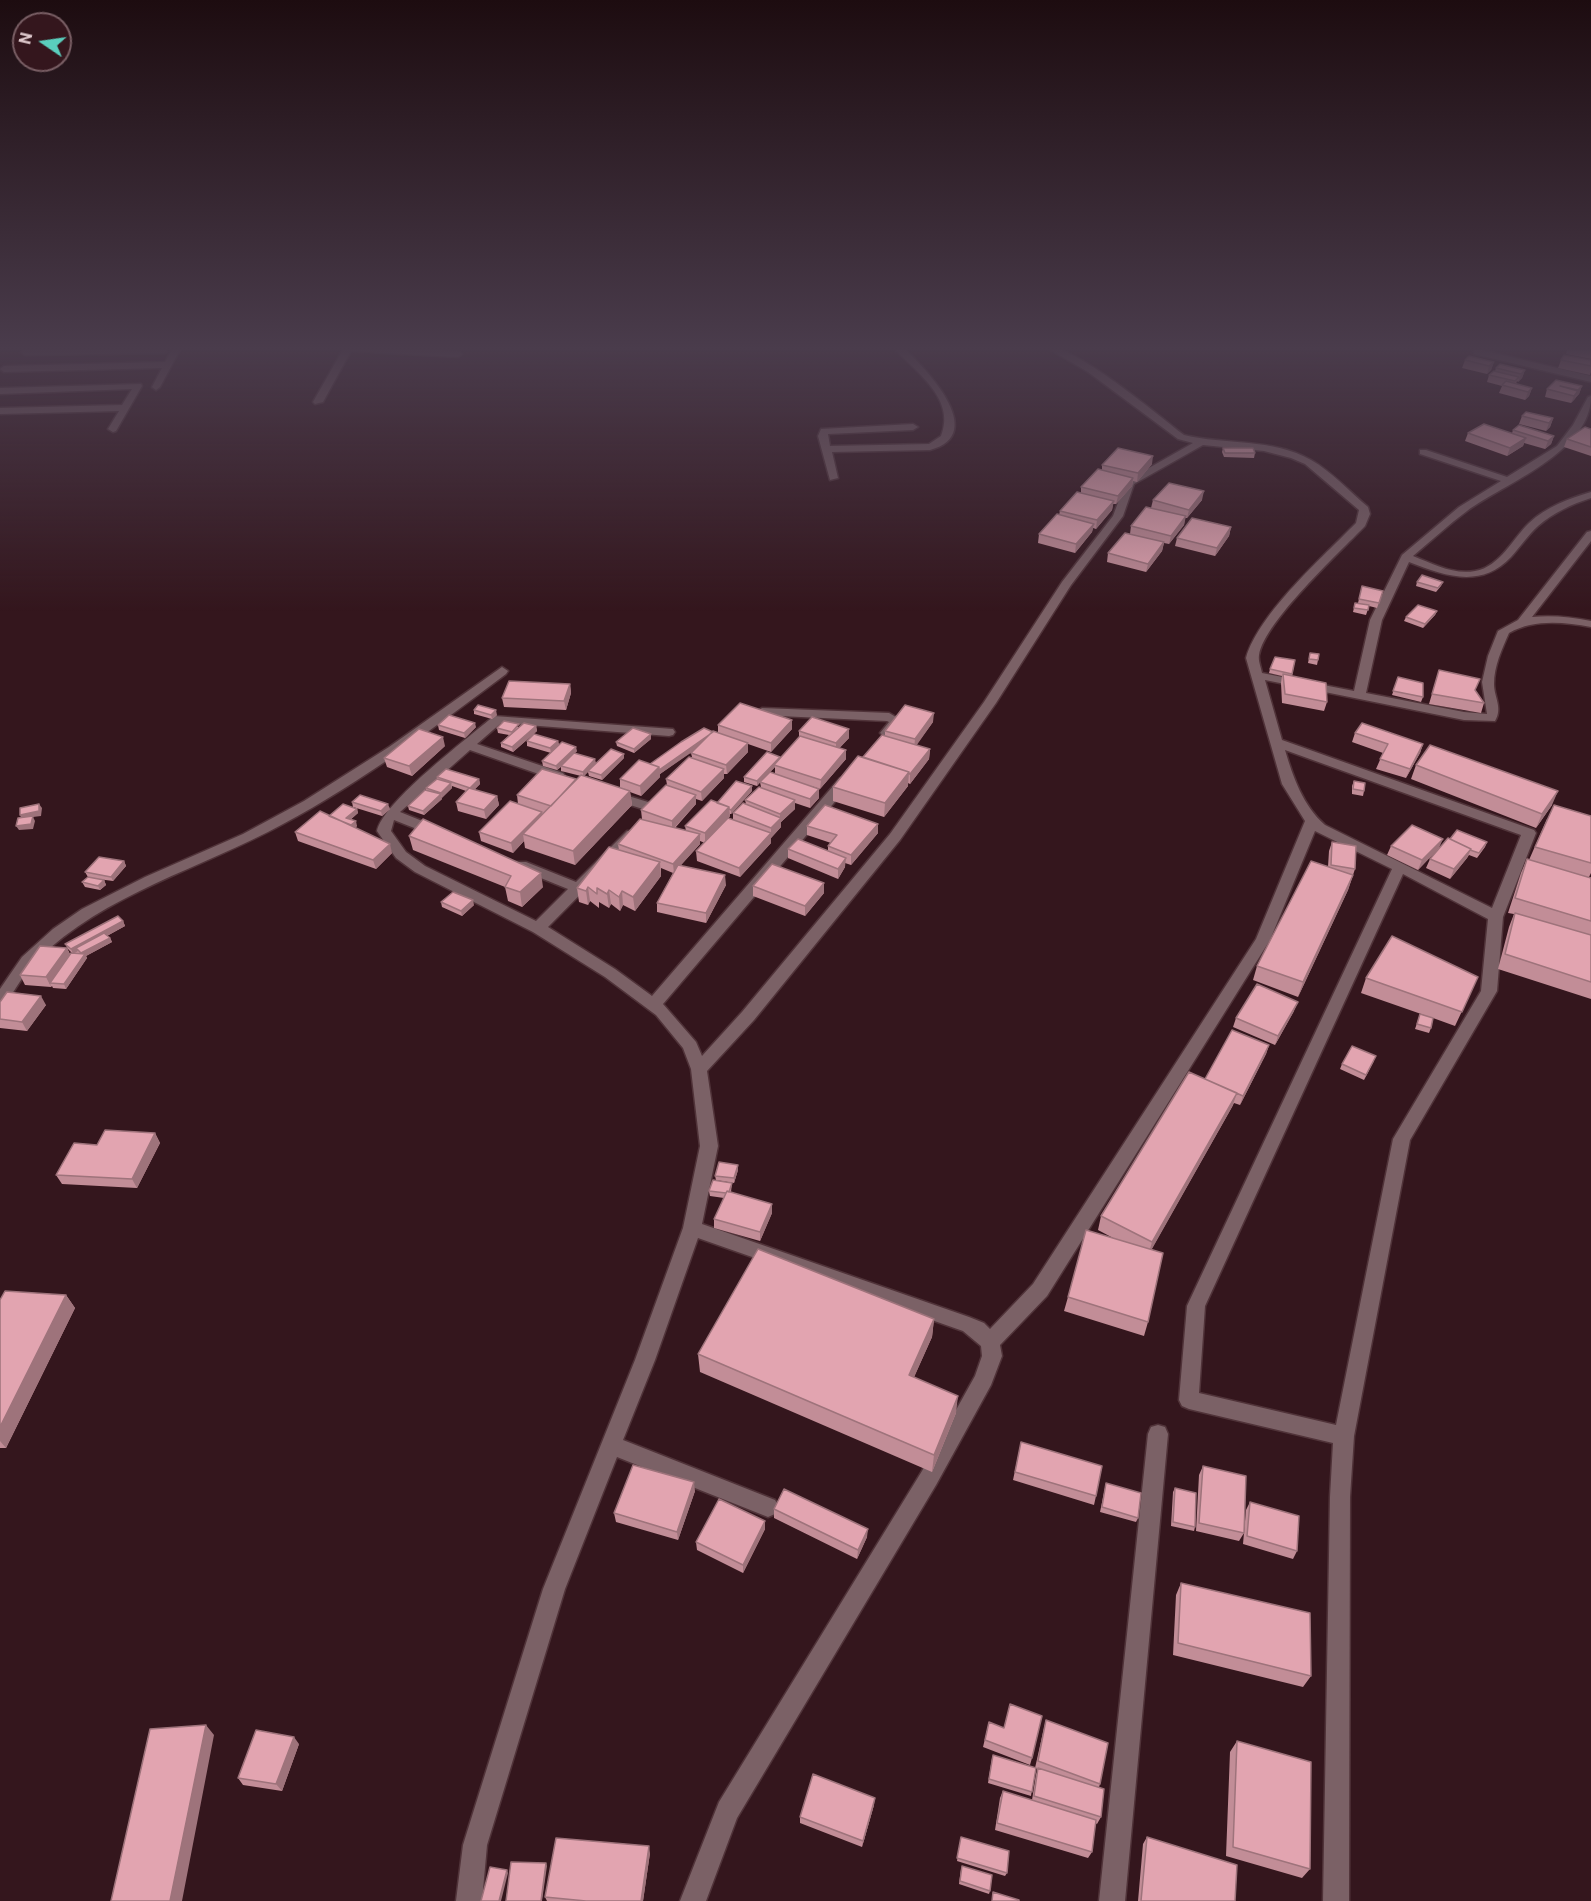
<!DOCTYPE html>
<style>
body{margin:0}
#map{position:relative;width:1591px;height:1901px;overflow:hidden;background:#34161d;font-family:Roboto,sans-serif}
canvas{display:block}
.north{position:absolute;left:12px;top:12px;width:60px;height:60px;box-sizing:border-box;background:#34161d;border:2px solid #795e64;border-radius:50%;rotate:283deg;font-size:16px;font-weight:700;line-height:24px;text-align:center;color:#e1cbcf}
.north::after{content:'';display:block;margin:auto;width:21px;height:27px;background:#5acebd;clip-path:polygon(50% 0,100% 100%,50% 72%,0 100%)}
</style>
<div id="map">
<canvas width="1591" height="1901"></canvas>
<div class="north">N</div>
</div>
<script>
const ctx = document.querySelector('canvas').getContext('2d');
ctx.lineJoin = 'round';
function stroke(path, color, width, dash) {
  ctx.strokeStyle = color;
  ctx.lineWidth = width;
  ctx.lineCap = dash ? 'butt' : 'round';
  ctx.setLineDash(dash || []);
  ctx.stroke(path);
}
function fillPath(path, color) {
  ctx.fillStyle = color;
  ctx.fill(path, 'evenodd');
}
const minor = new Path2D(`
 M174,346H182L160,387L156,390L152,387L162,368L4,372L0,369L4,366L165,362Z
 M345,346L458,351L462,354L458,357L351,351L323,402L315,404L313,402Z
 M892,346H901C923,365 991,434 930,450L832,452L838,478L830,480L818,436L821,429L913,424L918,427L913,430L828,434L830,446L929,444L941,436C957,398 913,370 892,346Z
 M1044,346C1077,346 1155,413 1184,435C1225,445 1273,438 1311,460C1331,471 1350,492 1368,507L1370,514L1365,526C1339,553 1265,621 1259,655C1258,661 1261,667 1262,673L1354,691L1370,620L1402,555L1459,507L1501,481L1420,454V450H1426L1507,477L1557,446L1573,425L1588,397L1591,396C1591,452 1505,483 1467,511C1448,525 1431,541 1413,556C1433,564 1454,575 1475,571C1500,567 1513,538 1529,523C1546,507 1570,498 1591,492V498C1572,504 1553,513 1538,526C1528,535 1520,547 1511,557C1481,589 1445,576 1409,562L1382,620L1366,693L1464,712L1487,714L1482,682L1488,656L1498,631L1518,620L1587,532L1591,531V541L1532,617C1552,615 1571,617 1591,621V627C1563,622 1534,619 1509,633C1502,649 1494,666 1494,684C1494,697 1503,708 1495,721L1464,720L1265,680L1282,740L1534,830L1536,833L1503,917L1497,991L1410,1140L1354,1436L1350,1497L1349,1901H1323L1330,1497L1333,1443L1189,1409L1182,1406L1179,1400L1187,1306L1392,869L1315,831L1270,940L1047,1296L1000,1345L1002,1356L991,1385L936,1485L737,1818L706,1901H680L719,1802L922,1471L975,1376L982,1356L981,1346L963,1331L698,1238L655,1360L623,1440L775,1500L779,1507L775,1514L768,1517L617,1457L565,1589L487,1845L482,1901H456L463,1845L543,1589L635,1360L683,1228L700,1146L691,1069L683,1048L656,1015L605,977L533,932L415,872L396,858L379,834L377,831C383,802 468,738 494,716L673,729L675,732L673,735L669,736L501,723L477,744L563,773L565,776L563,779H553L470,750L400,812L442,829L444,832L442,835H432L394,820L391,831L406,852L425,866L536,921L568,889L516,868L514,865L516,862H526L576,882L627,831H637L639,834L637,837L548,927L615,969L652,996L840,778H850L852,781L850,784L663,1004L696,1042L702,1056L742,1012L890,834L984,702L1062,582L1113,516L1126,481L1193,443L1178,439L1088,372ZM1203,445L1264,451L1291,458L1305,464L1359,510L1356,523C1323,557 1259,613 1246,658L1282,784L1305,821L1256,939L1033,1284L990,1329L984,1323L969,1317L702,1224L718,1146L707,1071L754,1020L900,840L996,703L1071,585L1123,516L1134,484ZM1285,750L1521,835L1492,908L1325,825C1303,806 1293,777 1285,750ZM1403,874L1488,919L1481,991L1393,1139L1336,1425L1199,1393L1205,1306Z
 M167,348V352L164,353L25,355L21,352L25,349Z
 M1477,349L1591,376V382L1474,354V350Z
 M141,384L142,386L116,431L113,432L108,429L119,411L0,414V408L122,405L132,389L0,394V388Z
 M502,667L508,671L506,674C435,727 362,782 283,824C201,869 105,893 37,960C24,973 15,990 5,1005L0,1007V989L22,957L53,929L82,909L145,877L243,834L304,801L389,747Z
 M762,708L889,713L903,721L890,736L886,737L880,733L889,722L887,721L758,715L756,712Z
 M612,791L648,802L650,805L643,809L607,798L605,795L607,792Z
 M1158,1425L1165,1427L1168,1434L1125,1901H1099L1148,1434L1151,1427Z`);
const wall = new Path2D(`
 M1494,346H1518L1514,350Z
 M1568,346H1591V359L1566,354Z
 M1465,360L1494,362L1491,370L1487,374L1462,368Z
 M1561,360H1591V372L1590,375L1558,368Z
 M1496,368L1525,370L1522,378L1518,382L1517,381L1516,384L1532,388L1529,396L1525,400L1499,393L1502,386L1487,382L1489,375L1495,371Z
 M1582,386L1579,394L1571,403L1545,397L1547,389Z
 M1522,416L1553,419L1550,427L1546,431L1519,424Z
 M1591,429V456L1564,447L1567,439Z
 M1513,430L1554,436L1551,444L1545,449L1524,443L1523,446L1507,456L1465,441L1468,433H1512Z
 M1223,448L1255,453L1254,458L1224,457L1222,452Z
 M1152,464L1137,482L1133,481L1132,486L1116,504H1113L1112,510L1096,529L1093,528L1092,532L1075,553L1038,543L1039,534L1059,515L1060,511L1081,493V487L1102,470V465Z
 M1153,500H1202L1187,518H1185L1184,525L1169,544L1164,543L1162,551L1146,572L1107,562L1108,553L1130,534L1131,526L1151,508Z
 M1231,527L1229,536L1215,556L1175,546L1177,538Z
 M1417,582H1443L1441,586L1436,592L1416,586Z
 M1362,586L1383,591L1377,608L1369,606L1366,615L1353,612L1355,603H1358Z
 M1437,611L1435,615L1423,628L1404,621L1406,617Z
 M1310,653L1318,660L1317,665L1308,663Z
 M1295,660L1292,676L1327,702L1324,711L1282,703L1281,683L1282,676L1269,673L1270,669Z
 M1439,670L1475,690L1484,703L1481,713L1429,704Z
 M1398,677L1423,697L1421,702L1392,695Z
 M570,684L571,693L566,710L504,707L502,698Z
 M474,710L497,715L492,719L474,714Z
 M792,720V729L771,752L748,744V752L727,774H724V778L702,801L696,799V804L675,828L686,831L685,826L717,803L752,791L731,814H730V816L728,819L733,820V813L746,804L745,800L761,787L760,782L757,786L744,782V777L780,757V759L799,738V731L849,729V738L839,748L846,750V759L820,789L811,786L819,798L810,808L795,803V809L781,822V827L771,838V843L740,877L697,861L696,851L705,843L700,841V844L680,866L726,885L706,923L657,912V903L673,873L661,868V876L635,911L623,905L620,911L611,904L609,908L599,902V908L590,901L588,905L579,902L577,888L619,850L618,844L642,819L641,810L667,785L666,779L692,757L691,753L695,749L660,774V777L641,796L630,792L632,805L575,865L525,848L524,841L513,853L481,841L479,832L518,804L517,795L576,779V781L581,776L561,771V767L557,770L543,766L542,761L551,753L527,746V741H558L559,745L577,751L575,753L596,763L624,758L602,780L589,776L588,772L584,776L620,788V779L713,732L718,733V725ZM775,767V774L770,772Z
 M933,722L916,745L930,749L929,759L910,784L908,783V786L884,817L833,801V787L885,736V731Z
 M438,725L476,727L465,738L439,730Z
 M536,726L537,731L513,752L501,747V743L509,735L498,733L497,728Z
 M1355,733L1423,744L1420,753L1406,778L1376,769L1383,753L1352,742Z
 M651,739L634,753L617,746L616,742Z
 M445,746L412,776L387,767L384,758Z
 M1416,765L1552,805L1536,828L1411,779Z
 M437,777L479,779L480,784L474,790L497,796L499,805L486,819L458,811L456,802L466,791L452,786V788L441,798L442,799L424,815L409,810L408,806L426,790V788L437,779Z
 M1354,781L1364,791L1363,796L1352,794V786Z
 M352,802L390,809L382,816L353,807Z
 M357,809L358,813L351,819L357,826L355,828L392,853L376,869L298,841L295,832L329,816Z
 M1591,816V873L1589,877L1591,878V999L1498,969L1509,927L1514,914L1508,913L1521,873L1527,859L1529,860L1547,819Z
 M807,826L878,833L851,865L845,863V867L838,879L788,858V849L828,851V846L831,843L807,835Z
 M409,836L543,887L522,907L508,901L505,887L413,850Z
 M1450,839L1487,842L1485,847L1477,858L1469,855L1467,858L1450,879L1426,868L1430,859L1437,850L1418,870L1387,855L1391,846L1439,848Z
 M1332,842L1355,869L1348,890L1298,997L1253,980L1257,966L1328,867L1329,851Z
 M124,861L126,866L113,881L98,879L104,880L106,885L100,890L85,887L82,882L88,877L85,872Z
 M824,883V893L805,916L753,896V886Z
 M441,902L474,905L462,916L442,907Z
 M123,921L125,926L107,936L110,938L112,942L86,956L87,958L66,989L53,988L52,986L51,987L25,985L20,975L67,948L70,954L72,953L68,949L65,944Z
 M1478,977L1455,1026L1433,1018L1431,1028L1429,1033L1415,1029L1420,1014L1424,1015L1361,993L1366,978Z
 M0,1002L46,1005L27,1031L0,1028Z
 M1294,1011L1275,1045L1233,1027L1236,1018Z
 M1269,1045L1266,1054L1240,1105L1234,1103L1232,1107L1151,1250L1148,1322L1144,1336L1064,1311L1068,1297L1115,1239L1098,1230L1101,1216L1205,1079Z
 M1374,1061L1364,1080L1340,1069L1342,1064Z
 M155,1133L160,1143L137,1188L62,1184L56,1175Z
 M738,1170L734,1183L716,1180L715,1176Z
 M732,1183L731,1192L772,1213L760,1241L714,1228V1219L724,1198L710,1196L709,1191Z
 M66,1295L75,1308L6,1448H0V1300Z
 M934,1319L932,1337L914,1377L956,1413L932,1472L700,1372L698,1354Z
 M1021,1442L1096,1496L1094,1505L1013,1480Z
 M1203,1466L1244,1533L1239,1541L1196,1531L1199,1475Z
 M1106,1483L1138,1518L1136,1522L1100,1512Z
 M1175,1488L1195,1527L1194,1531L1171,1526L1173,1492Z
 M695,1491L678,1540L616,1522L614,1513Z
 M1250,1502L1297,1551L1293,1559L1243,1544L1246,1510Z
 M774,1509L867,1537L857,1559L774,1518Z
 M765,1521V1529L743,1573L697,1550L696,1542Z
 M1181,1583L1311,1676L1303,1687L1173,1655L1176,1595Z
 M1046,1720L1100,1784L1099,1787L1101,1817L1097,1824L1095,1823L1092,1852L1088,1858L995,1830L1000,1798L1003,1791L1032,1800L1036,1775L1038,1769L1035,1768L1031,1796L988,1783L992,1758L1035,1768L1044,1728Z
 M989,1722L1032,1758L1030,1765L983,1747Z
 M1237,1741L1310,1869L1302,1878L1226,1856L1230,1752Z
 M299,1744L282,1791L243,1785L238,1778Z
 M874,1805L862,1847L800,1823V1817Z
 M961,1837L1007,1873L1005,1876L957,1861Z
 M1147,1837L1235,1901H1138L1143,1844Z
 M650,1853L643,1901H547L545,1897Z
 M961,1869L990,1891L989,1894L959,1884Z`);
const shadedWall = new Path2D(`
 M1494,362L1491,370L1487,374L1489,366Z
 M1525,370L1522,378L1518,382L1521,374Z
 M1582,386L1579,394L1575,398L1578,390Z
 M1532,388L1529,396L1525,400L1528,392Z
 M1578,391L1575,399L1571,403L1574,396Z
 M1553,418L1550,427L1546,431L1549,423Z
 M1554,436L1551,444L1545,449L1548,441Z
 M1526,438L1523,446L1507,456L1510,448Z
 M1153,456L1152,464L1137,482L1138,473Z
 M1133,478L1132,486L1116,504L1118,496Z
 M1204,491L1202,500L1187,518L1189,510Z
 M1114,501L1112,510L1096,529L1097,520Z
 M1186,516L1184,525L1169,544L1171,536Z
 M1094,524L1092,532L1075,553L1076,544Z
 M1231,527L1229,536L1215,556L1217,548Z
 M1164,542L1162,551L1146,572L1148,564Z
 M1437,611L1435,615L1423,628L1425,624Z
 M570,684L571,693L566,710L564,701Z
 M496,710L497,715L492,719L491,715Z
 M934,713L933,722L914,749L915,739Z
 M792,720V729L771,752V743Z
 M475,723L476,727L465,738L464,733Z
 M536,726L537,731L513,752L512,747Z
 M849,729V738L836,752V743Z
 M713,732L714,737L660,774V777L641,796L640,786L659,767Z
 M651,734V739L634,753V749Z
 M443,737L445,746L412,776L409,766Z
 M558,741L559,745L551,753L550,748Z
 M748,743V752L727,774L726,765Z
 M1423,744L1420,753L1406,778L1410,769Z
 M576,747L577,751L557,770L556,766Z
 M930,749L929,759L910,784V774Z
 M846,750V759L820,789L821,780Z
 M624,754V758L602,780L601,775Z
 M780,757V761L774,765L775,767L757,786V781Z
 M595,759L596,763L583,777V772Z
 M724,769V778L702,801L701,792Z
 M909,772L908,786L884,817L885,803Z
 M479,779L480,784L471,793L470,788Z
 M451,783L452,788L442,798L441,793Z
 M752,786V791L731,814V810Z
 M819,789V798L810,808V799Z
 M630,791L632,805L575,865L573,851Z
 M1558,791L1552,805L1536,828L1542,814Z
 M441,794L442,799L424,815L423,811Z
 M696,795V804L672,830V821Z
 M497,796L499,805L486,819L484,810Z
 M795,800V809L781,822V827L771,838V828L780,819V814Z
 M39,804L42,808L41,816L33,817L35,821L33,829L19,830L16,826L22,820L20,815Z
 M388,804L390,809L382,816L381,811Z
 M729,807L730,816L705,843V833Z
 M357,809L358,813L348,822L346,818Z
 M542,812L543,822L523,834L524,841L513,853L511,843Z
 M356,821L357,826L352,830L351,825Z
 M878,824V833L851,865V855Z
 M771,833V843L740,877L739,868Z
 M700,834V844L674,873L673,864Z
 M1443,839L1439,848L1418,870L1422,860Z
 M390,844L392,853L376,869L373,860Z
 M1471,849L1467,858L1450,879L1454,869Z
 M846,858L845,867L838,879V869Z
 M124,861L126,866L113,881L111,877Z
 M660,862L661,876L635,911L633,897Z
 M541,873L543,887L522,907L520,892Z
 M725,875L726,885L706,923V913Z
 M1353,875L1348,890L1298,997L1303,982Z
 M104,880L106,885L100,890L98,886Z
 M824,883V893L805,916V906Z
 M588,887L590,901L588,905L586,891Z
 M609,890L611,904L609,908L607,894Z
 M622,891L623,905L620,911L619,897Z
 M473,900L474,905L462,916L461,911Z
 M123,921L125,926L79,951L76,948L78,951L73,954L71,949Z
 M110,938L112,942L86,956L87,958L66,989L64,984L81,953Z
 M67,948L71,957L50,983L51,987L46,977Z
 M41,996L46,1005L27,1031L22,1022Z
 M1298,1002L1294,1011L1275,1045L1278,1036Z
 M1269,1045L1266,1054L1240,1105L1243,1096Z
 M1237,1093L1232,1107L1148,1256L1152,1242Z
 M155,1133L160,1143L137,1188L132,1179Z
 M738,1165V1170L734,1183V1178Z
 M772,1204V1213L760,1241V1232Z
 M66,1295L75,1308L6,1448L0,1441V1427Z
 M934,1319L932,1337L907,1393L909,1375Z
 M958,1396L956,1413L932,1472L934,1455Z
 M694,1482L695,1491L678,1540L677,1532Z
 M765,1521V1529L743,1573V1565Z
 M868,1529L867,1537L857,1559L858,1550Z
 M206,1725L214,1735L182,1901H170Z
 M294,1737L299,1744L282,1791L276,1784Z
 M875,1798L874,1805L862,1847L863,1841Z
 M649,1846L650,1853L643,1901H641Z
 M546,1863L547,1866L542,1901H541Z
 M507,1870L508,1873L501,1901H499Z`);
const building = new Path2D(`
 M1568,346H1591V351Z
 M1564,355L1591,360V366L1561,360Z
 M1469,356L1494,362L1489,366L1465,360Z
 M1500,364L1525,370L1521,374L1496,368Z
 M1494,371L1519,377L1515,381L1489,375Z
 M1556,380L1582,386L1578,390L1560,386L1578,391L1574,396L1547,389Z
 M1506,381L1532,388L1528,392L1502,385Z
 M1526,412L1553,418L1549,423L1522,416Z
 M1484,424L1526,438L1510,448L1468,433Z
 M1519,425L1554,436L1548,441L1513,430Z
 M1585,427L1591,429V447L1567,439Z
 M1118,448L1153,456L1138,473L1102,465Z
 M1223,448H1253L1255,453H1225Z
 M1098,469L1133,478L1118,496L1081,487Z
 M1169,483L1204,491L1189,510L1153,500Z
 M1077,492L1114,501L1097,520L1060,511Z
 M1146,507L1186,516L1171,536L1131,526Z
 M1057,514L1094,524L1076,544L1039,534Z
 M1192,518L1231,527L1217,548L1177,538Z
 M1125,533L1164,542L1148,564L1108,553Z
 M1422,575L1443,582L1438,588L1417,582Z
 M1362,586L1383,591L1379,603L1359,599Z
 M1355,603L1369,605L1368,610L1354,608Z
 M1418,605L1437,611L1425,624L1406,617Z
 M1310,653L1319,654L1318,660L1309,659Z
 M1275,657L1295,660L1292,674L1270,669Z
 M1439,670L1480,679L1475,690L1484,703L1432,694Z
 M1283,674L1326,683L1327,702L1285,694Z
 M1398,677L1423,683V697L1393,691Z
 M509,681L570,684L564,701L502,698Z
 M740,703L792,720L771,743L718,725Z
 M478,705L496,710L491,715L474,710Z
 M905,705L934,713L915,739L885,731Z
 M449,715L475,723L464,733L438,725Z
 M812,717L849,729L836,743L799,731Z
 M504,721L519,724L512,732L497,728Z
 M524,723L536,726L512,747L501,743Z
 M1362,723L1423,744L1410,769L1380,759L1388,744L1355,733Z
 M633,728L651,734L634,749L616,742Z
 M704,728L713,732L659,770V767L650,764L681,742Z
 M419,729L443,737L409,766L384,758Z
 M713,731L748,743L726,765L691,753Z
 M534,734L558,741L550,748L527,741Z
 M882,735L930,749L910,774H909V772L863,757Z
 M800,736L846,750L821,780L774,765Z
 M562,742L576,747L556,766L542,761Z
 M1430,745L1558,791L1542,814L1416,765Z
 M611,749L624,754L601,775L588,771Z
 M767,752L780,757L757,781L744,777Z
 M574,753L595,759L583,772L561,766Z
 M858,756L909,772L885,803L833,787Z
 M689,757L724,769L701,792L666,779Z
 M639,760L659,767L640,786L620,779Z
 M446,769L479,779L470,788L437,777Z
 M542,769L576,779L551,806L517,795Z
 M770,772L819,789L810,799L760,782Z
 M581,775L630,791L573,851L523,834Z
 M437,779L451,783L441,793L426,788Z
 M736,781L752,786L731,810L729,809V807L717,803Z
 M1354,781L1365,783L1364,791L1353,789Z
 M666,785L696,795L672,821L641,810Z
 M759,787L795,800L780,814L745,800Z
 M469,788L497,796L484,810L456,802Z
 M425,790L441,794L423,811L408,806Z
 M360,795L388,804L381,811L352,802Z
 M711,800L729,807L705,833L685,826Z
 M510,801L542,812L511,843L479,832Z
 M743,803L781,818L771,828L733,813Z
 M39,804V811L20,815V808Z
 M343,804L357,809L346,818L356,821L351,825L329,816Z
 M825,805L878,824L851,855L828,846L837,835L807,826Z
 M1554,805L1591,816V863L1535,847Z
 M320,811L390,844L373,860L295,832Z
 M33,816L31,824L16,826L18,818Z
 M728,818L771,833L739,868L696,851Z
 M423,819L541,873L520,892L505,887L511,876L409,836Z
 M640,819L700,834L673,864L618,844Z
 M1412,825L1443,839L1422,860L1391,846Z
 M1457,830L1487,842L1479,853L1470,850L1471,849L1450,839Z
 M1448,838L1471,849L1454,869L1430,859Z
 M798,839L846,858L838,869L788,849Z
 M1332,842L1356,846L1355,869L1331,865Z
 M609,847L660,862L633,897L622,891L619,897L609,890L607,894L597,888V894L588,887L586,891L577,888Z
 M99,857L124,861L111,877L85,872Z
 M1527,859L1591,878V921L1515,898Z
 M1311,861L1353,875L1303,982L1257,966Z
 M772,864L824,883L805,906L753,886Z
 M678,865L725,875L706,913L657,903Z
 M88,877L104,880L98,886L82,882Z
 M453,892L473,900L461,911L441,902Z
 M1515,913L1591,935V982L1505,954Z
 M118,916L123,921L71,949L65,944Z
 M104,933L110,938L81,953L76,948Z
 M1392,936L1478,977L1462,1012L1366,978Z
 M40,946L67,948L46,977L20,975Z
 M71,953L85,954L64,984L50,983Z
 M1257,984L1298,1002L1278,1036L1236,1018Z
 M7,992L41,996L22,1022L0,1019V1002Z
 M1420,1014L1433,1018L1431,1028L1417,1024Z
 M1232,1030L1269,1045L1243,1096L1205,1079Z
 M1352,1046L1376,1056L1366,1075L1342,1064Z
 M1189,1072L1237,1093L1152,1242L1101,1216Z
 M105,1130L155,1133L132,1179L56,1175L74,1143L97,1145Z
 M719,1162L738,1165L734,1178L715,1176Z
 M713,1180L732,1183L729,1192L727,1191L726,1193L709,1191Z
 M727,1191L772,1204L760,1232L714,1219Z
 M1086,1230L1163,1253L1148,1322L1068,1297Z
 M758,1249L934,1319L909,1375L958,1396L934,1455L698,1354Z
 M5,1291L66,1295L0,1427V1300Z
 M1021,1442L1102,1466L1096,1496L1015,1472Z
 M633,1465L694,1482L677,1532L614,1513Z
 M1203,1466L1246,1476L1244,1533L1199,1523Z
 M1106,1483L1141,1493L1138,1518L1102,1507Z
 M1175,1488L1196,1493L1195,1527L1173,1522Z
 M784,1489L868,1529L858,1550L774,1509Z
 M719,1499L765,1521L743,1565L696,1542Z
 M1250,1502L1299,1516L1297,1551L1247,1536Z
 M1181,1583L1310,1613L1311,1676L1178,1643Z
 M1010,1704L1042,1716L1032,1758L985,1740L989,1722L1004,1728Z
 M1046,1720L1108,1743L1100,1784L1038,1761Z
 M206,1725L170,1901H111L150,1729Z
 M256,1730L294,1737L276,1784L238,1778Z
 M1237,1741L1311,1762L1310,1869L1233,1847Z
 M993,1755L1036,1768L1032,1792L989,1779Z
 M1038,1768L1104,1789L1101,1817L1034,1796Z
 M813,1774L875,1798L863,1841L800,1817Z
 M1003,1791L1096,1820L1092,1852L997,1823Z
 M961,1837L1009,1851L1007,1873L957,1858Z
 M1147,1837L1237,1865L1235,1901H1141Z
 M556,1838L649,1846L641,1901H586L545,1897Z
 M511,1862L546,1863L541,1901H506Z
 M962,1866L992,1875L990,1891L960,1881Z
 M490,1867L507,1870L499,1901H481Z
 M993,1892L1019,1900V1901H992Z`);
stroke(minor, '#503339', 3);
fillPath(minor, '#7b6166');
fillPath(wall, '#c28d97');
fillPath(shadedWall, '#9e737b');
fillPath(building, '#e2a4b0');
stroke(building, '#9e737b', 1.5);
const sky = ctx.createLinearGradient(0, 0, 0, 612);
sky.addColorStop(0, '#1d0c10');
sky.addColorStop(0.57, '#4a3c4c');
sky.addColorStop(1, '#4a3c4c00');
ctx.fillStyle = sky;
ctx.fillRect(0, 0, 1591, 612);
</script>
